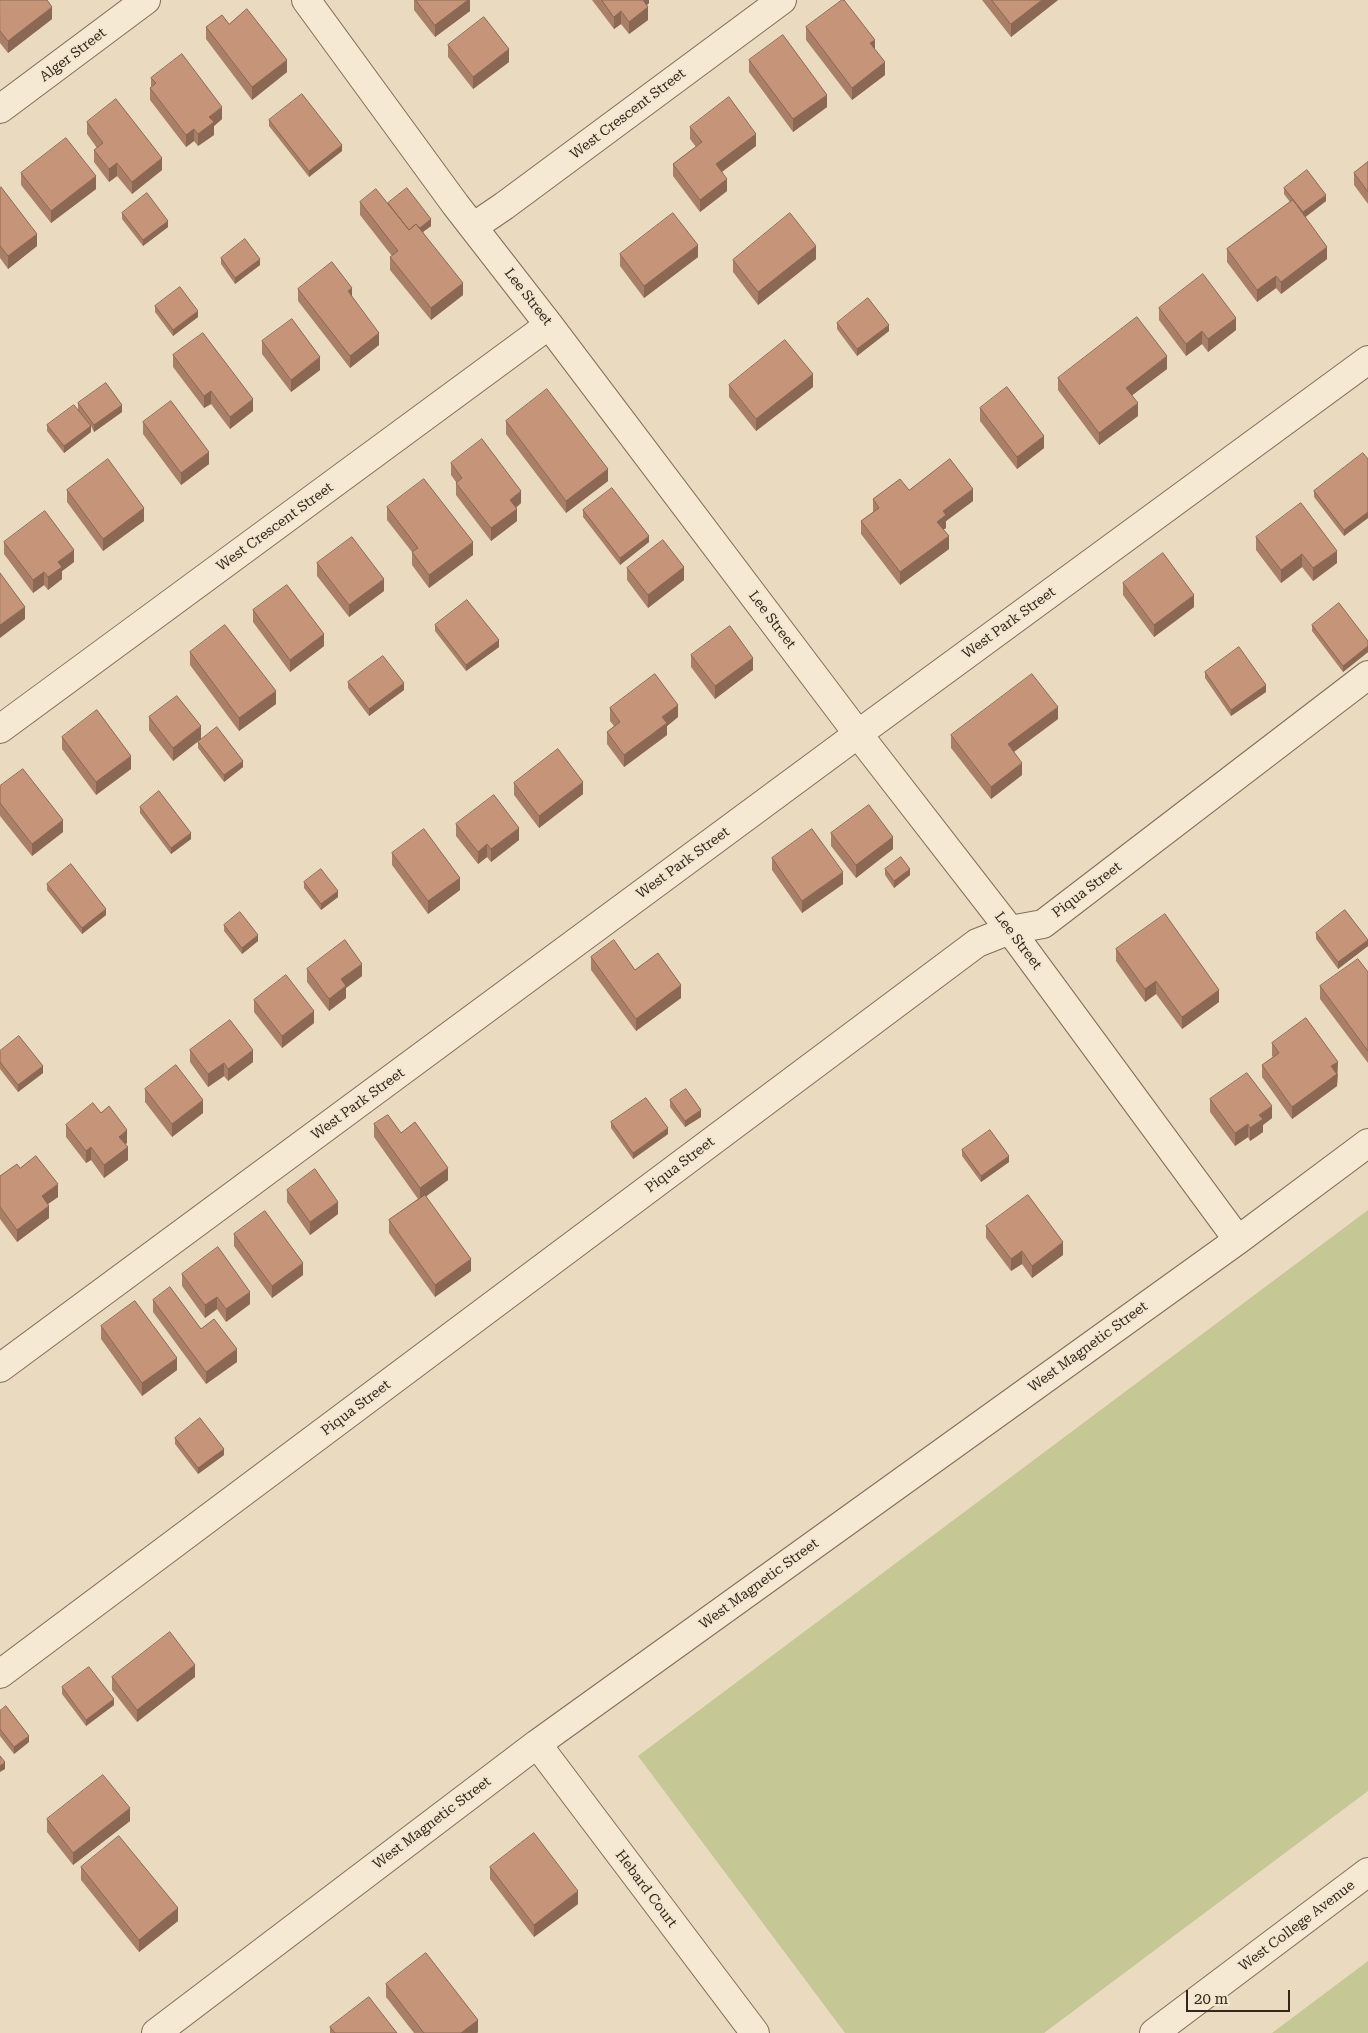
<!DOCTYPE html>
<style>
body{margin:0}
#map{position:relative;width:1368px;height:2033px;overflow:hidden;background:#eadbc0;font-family:"Roboto Serif",serif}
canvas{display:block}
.scale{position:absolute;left:1186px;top:1990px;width:104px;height:22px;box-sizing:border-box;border:2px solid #33261d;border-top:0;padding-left:6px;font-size:15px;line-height:18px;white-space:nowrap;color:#33261d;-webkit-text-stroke:4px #f2e6cf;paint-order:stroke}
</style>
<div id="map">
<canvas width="1368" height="2033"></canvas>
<div class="scale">20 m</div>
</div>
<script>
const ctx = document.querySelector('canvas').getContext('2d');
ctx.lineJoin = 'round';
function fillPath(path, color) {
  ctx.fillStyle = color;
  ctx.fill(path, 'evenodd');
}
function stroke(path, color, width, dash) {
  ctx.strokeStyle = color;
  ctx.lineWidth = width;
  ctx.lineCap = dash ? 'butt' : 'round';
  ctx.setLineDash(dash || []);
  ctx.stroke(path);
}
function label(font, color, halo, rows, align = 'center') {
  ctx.font = font + ' "Roboto Serif",serif';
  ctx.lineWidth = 4;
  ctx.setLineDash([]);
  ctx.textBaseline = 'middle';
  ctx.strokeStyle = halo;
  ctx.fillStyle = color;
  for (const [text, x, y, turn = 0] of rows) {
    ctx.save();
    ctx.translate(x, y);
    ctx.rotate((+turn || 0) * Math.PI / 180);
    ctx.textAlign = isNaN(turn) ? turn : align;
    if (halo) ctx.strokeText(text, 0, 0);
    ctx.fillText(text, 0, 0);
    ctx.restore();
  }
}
const green = new Path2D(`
 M1368,1210V1791L1044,2033H845L638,1756Z
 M1368,1961V2033H1272Z`);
const minor = new Path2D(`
 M306,0L455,204L549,325L858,734L1010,930L1238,1240
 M0,109L146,0
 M473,227L504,206L782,0
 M0,729L549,325
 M0,1368L858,734L1368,360
 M0,1674L977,943L1010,930L1043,924L1368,675
 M537,1744L755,2033
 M156,2033L537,1744L1238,1240L1368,1143
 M1154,2033L1368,1872`);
const wall = new Path2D(`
 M0,0L52,19L8,53L0,43Z
 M414,0H470V11L435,37L414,10Z
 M592,0H649V3L647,5L648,20L629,34L621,24L614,29Z
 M982,0H1058L1011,37Z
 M229,24L287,72L252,100L206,39V27Z
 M806,27L885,75L852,100L806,40Z
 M448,45L509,62L473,89L448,57Z
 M749,60L827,107L793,132L749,72Z
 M151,78L222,119L214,126V135L198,146L194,141L186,147L150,100V88L151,87Z
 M269,120L342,151L309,177L269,126Z
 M87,122L162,170L132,194L117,176L109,182L94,162V150L97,148L87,134Z
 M690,127L756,146L722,172L727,191L700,212L673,176V164L696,147L690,139Z
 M1368,162V204L1354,185V173Z
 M21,173L96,189L51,223L21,185Z
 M0,188L37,246L8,269L0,258Z
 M1284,188L1326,201L1305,217L1327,259L1281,294L1276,288L1257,302L1227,262V249L1290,202L1284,194Z
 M360,202L388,203L431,226L423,232L463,295L431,320L390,270V257L392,256L360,215Z
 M122,213L168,227L143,246L122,219Z
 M620,254L698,257L644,298L620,266Z
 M221,258L260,265L235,284L221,264Z
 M816,259L758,305L733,272V260Z
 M298,289L352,297L379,345L350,368L298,301Z
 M155,306L198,317L173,336L155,312Z
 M1159,308L1236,330L1208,352L1202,344L1186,356L1159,320Z
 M837,323L889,331L857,356L837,329Z
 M262,341L320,370L291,392L262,354Z
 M173,355L253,411L230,429L211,404L204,408L173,367Z
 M1167,369L1132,395L1138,416L1099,445L1058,390V378Z
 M729,385L813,387L756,431L729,397Z
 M78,403L122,412L94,432L91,426V432L64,453L47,431V425L78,409Z
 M980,408L1044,448L1017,469L980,421Z
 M506,421L608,481L566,513L506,434Z
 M143,422L209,464L181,485L143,434Z
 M1368,459V518L1344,536L1314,497V491Z
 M451,463L521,503L516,508L517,521L491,541L456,495V482L451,475Z
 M67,490L144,521L103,551L67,502Z
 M909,490L973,501L946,521V528L943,530L949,549L900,585L861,534V521L873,512V499Z
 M387,507L473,555L429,588L412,565V552L387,520Z
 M583,510L649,542L620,565L583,517Z
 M1256,537L1337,563L1313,581L1302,567L1281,583L1256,550Z
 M4,542L74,562L62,571V579L48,590L44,585L33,593L4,554Z
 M317,563L384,591L349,617L317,576Z
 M627,568L684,580L648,608L627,580Z
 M1123,583L1194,607L1154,637L1123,595Z
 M253,610L324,646L290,672L253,622Z
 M435,625L499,647L466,671L435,631Z
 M1312,625L1368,641V652L1343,672L1312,631Z
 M190,652L276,704L239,731L190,665Z
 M691,655L753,670L715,699L691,667Z
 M1205,672L1266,692L1231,716L1205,678Z
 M348,682L404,690L369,716L348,688Z
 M610,708L678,717L667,726V735L624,767L607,744V732L614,726L610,721Z
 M149,717L201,739L173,761L149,730Z
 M1058,719L1014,752L1022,775L991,799L951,748V735Z
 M62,737L131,769L96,795L62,749Z
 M198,742L243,767L224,782L198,748Z
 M514,783L583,794L539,828L514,795Z
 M0,786L63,832L32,856L0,816Z
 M140,807L191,839L171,854L140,813Z
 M456,824L519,840L491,862L487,857L478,864L456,836Z
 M831,833L893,849L856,878L831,846Z
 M392,853L460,890L428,914L392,865Z
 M772,858L843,884L802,913L772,870Z
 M885,869L910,875L894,888L885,875Z
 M304,882L338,897L321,910L304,888Z
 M47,884L106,915L82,934L47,890Z
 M224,925L258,941L242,954L224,931Z
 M1316,933L1368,946L1338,969L1316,939Z
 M1116,949L1219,1002L1182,1029L1156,994L1145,1002L1116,961Z
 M591,957L635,970L681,998L636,1031L591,970Z
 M307,969L362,976L346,988V998L329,1011L307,982Z
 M1368,972V1063L1320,999V986Z
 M254,1000L314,1023L282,1048L254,1012Z
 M1272,1043L1338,1074L1337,1086L1292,1119L1262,1077V1065L1273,1057L1272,1056Z
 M190,1050L253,1062L228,1081L224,1076L208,1087L190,1062Z
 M0,1051L43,1073L18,1092L0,1069Z
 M145,1089L203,1113L172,1137L145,1102Z
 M1210,1099L1272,1118L1263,1125V1132L1250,1141L1248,1137L1235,1146L1210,1112Z
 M670,1100L701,1117L685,1127L670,1107Z
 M101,1113L127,1143L125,1144L128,1160L104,1178L91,1160L86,1163L66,1137V1125Z
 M611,1122L668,1134L633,1159L611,1128Z
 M374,1124L401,1133L448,1180L426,1196L471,1271L435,1297L389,1233V1220L418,1199L374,1137Z
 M962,1150L1009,1162L981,1182L962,1156Z
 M20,1168L58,1197L48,1204L49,1218L17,1242L0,1219V1176Z
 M287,1190L338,1214L310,1235L287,1202Z
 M986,1226L1063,1255L1032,1278L1022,1264L1011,1271L986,1238Z
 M234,1234L303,1275L272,1298L234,1246Z
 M182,1274L250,1304L226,1322L217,1309L205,1318L182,1286Z
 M153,1300L201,1329L237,1362L206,1384L153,1312Z
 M101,1326L177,1370L142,1396L101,1339Z
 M175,1438L224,1455L198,1474L175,1444Z
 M112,1677H195L137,1722L112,1690Z
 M62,1687L114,1705L86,1726L62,1694Z
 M0,1711L29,1742L14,1754L0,1736Z
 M47,1819L130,1821L73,1865L47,1832Z
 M81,1867L178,1921L139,1952L81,1880Z
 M490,1867L578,1904L534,1937L490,1879Z
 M386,1984L478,2032L477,2033H414L386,1997Z
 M330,2027L397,2033H330Z`);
const shadedWall = new Path2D(`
 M468,0H470V11L435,37V25Z
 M641,0H649V3L641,10Z
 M1042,0H1058L1011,37V24Z
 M52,7V19L8,53V41Z
 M648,7V20L629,34V22Z
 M621,11V24L614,29V17Z
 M875,40V52L870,43Z
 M509,49V62L473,89V77Z
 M287,60V72L252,100V87Z
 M885,62V75L852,100V88Z
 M827,95V107L793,132V119Z
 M222,107V119L214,126V135L198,146V134L209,117Z
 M194,129V141L186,147V135Z
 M756,134V146L716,176V164Z
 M342,145V151L309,177V171Z
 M162,158V170L132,194V182Z
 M117,163V176L109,182V169Z
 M96,176V189L51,223V211Z
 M727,179V191L700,212V200Z
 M1326,195V201L1303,219V212Z
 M431,219V226L409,242V236Z
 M168,221V227L143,246V240Z
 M37,234V246L8,269V256Z
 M698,245V257L644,298V286Z
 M816,246V259L758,305V292Z
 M1327,247V259L1281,294V282Z
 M260,259V265L235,284V278Z
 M1276,276V288L1257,302V290Z
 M463,283V295L431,320V308Z
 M352,288V301L348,291Z
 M198,311V317L173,336V330Z
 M1236,318V330L1208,352V339Z
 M889,325V331L857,356V349Z
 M1202,331V344L1186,356V344Z
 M379,333V345L350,368V356Z
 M1167,356V369L1126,400V388Z
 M320,357V370L291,392V380Z
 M813,374V387L756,431V419Z
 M211,391V404L204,408V396Z
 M253,399V411L230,429V417Z
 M1138,403V416L1099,445V433Z
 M122,405V412L94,432V425Z
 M91,426V432L64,453V446Z
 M1044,436V448L1017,469V457Z
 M209,452V464L181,485V473Z
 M608,469V481L566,513V501Z
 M973,489V501L946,521V528L937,534V522L943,511Z
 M521,491V503L510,512V500Z
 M144,508V521L103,551V539Z
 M517,509V521L491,541V528Z
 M1368,512V518L1344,536V530Z
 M649,536V542L620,565V558Z
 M949,536V549L900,585V572Z
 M473,542V555L429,588V575Z
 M74,550V562L62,571V579L48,590V577L58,562Z
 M1337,551V563L1313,581V568Z
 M1302,554V567L1281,583V570Z
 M684,567V580L648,608V595Z
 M44,572V585L33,593V580Z
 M384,579V591L349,617V605Z
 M1194,595V607L1154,637V625Z
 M25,607V619L0,638V625Z
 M324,634V646L290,672V660Z
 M499,640V647L466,671V665Z
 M1368,646V652L1343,672V666Z
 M753,658V670L715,699V686Z
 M404,683V690L369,716V709Z
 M1266,685V692L1231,716V710Z
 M276,691V704L239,731V718Z
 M678,705V717L667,726V735L624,767V755L662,717Z
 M1058,707V719L1008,756V744Z
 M201,726V739L173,761V748Z
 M131,756V769L96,795V782Z
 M243,761V767L224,782V775Z
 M1022,763V775L991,799V787Z
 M583,782V794L539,828V816Z
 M63,820V832L32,856V844Z
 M519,828V840L491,862V849Z
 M191,833V839L171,854V848Z
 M893,837V849L856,878V865Z
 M487,844V857L478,864V852Z
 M910,869V875L894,888V881Z
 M843,872V884L802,913V901Z
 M460,878V890L428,914V901Z
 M338,891V897L321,910V904Z
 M106,909V915L82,934V928Z
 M258,935V941L242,954V948Z
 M1368,940V946L1338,969V962Z
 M362,964V976L346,988V998L329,1011V999L341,979Z
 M1156,981V994L1145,1002V989Z
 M681,985V998L636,1031V1019Z
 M1219,990V1002L1182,1029V1017Z
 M314,1011V1023L282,1048V1036Z
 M253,1050V1062L228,1081V1069Z
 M1338,1062L1337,1086L1292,1119V1107L1331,1066Z
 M224,1063V1076L208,1087V1074Z
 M43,1066V1073L18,1092V1085Z
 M203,1100V1113L172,1137V1124Z
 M1272,1106V1118L1263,1125V1132L1250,1141V1128L1259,1115Z
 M701,1110V1117L685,1127V1121Z
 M1248,1124V1137L1235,1146V1133Z
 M668,1128V1134L633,1159V1153Z
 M127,1130V1143L119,1149V1137Z
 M91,1147V1160L86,1163V1151Z
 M128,1147V1160L104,1178V1165Z
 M1009,1156V1162L981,1182V1176Z
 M448,1168V1180L420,1201V1188Z
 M58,1184V1197L42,1208V1196Z
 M338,1202V1214L310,1235V1222Z
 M49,1206V1218L17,1242V1230Z
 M1063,1242V1255L1032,1278V1266Z
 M1022,1251V1264L1011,1271V1259Z
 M471,1259V1271L435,1297V1285Z
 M303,1263V1275L272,1298V1286Z
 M250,1292V1304L226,1322V1309Z
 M217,1297V1309L205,1318V1305Z
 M237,1349V1362L206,1384V1372Z
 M177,1358V1370L142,1396V1383Z
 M224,1449V1455L198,1474V1468Z
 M195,1665V1677L137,1722V1710Z
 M114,1699V1705L86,1726V1720Z
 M29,1736V1742L14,1754V1747Z
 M5,1762V1769L0,1772V1766Z
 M130,1808V1821L73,1865V1853Z
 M578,1891V1904L534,1937V1925Z
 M178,1908V1921L139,1952V1940Z
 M478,2020V2032L477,2033H461Z`);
const building = new Path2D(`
 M0,0H47L52,7L8,41L0,31Z
 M416,0H468L435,25Z
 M602,0H643L648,7L629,22L621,11L614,17Z
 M842,0H844L875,40L870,43L885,62L852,88L806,27Z
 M992,0H1042L1011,24Z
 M247,9L287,60L252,87L206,27L222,15L229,24Z
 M484,17L509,49L473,77L448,45Z
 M783,35L827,95L793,119L749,60Z
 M182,54L222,107L209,117L214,122L198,134L194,129L186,135L150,88L156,83L151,78Z
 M302,94L342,145L309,171L269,120Z
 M729,97L756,134L716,164L727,179L700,200L673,164L702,142L690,127Z
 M116,99L162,158L132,182L117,163L109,169L94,150L103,143L87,122Z
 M66,138L96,176L51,211L21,173Z
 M1368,162V192L1354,173Z
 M1307,170L1326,195L1303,212L1284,188Z
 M1,187L37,234L8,256L0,246V188Z
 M407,188L431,219L420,228L416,224L409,230L388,203Z
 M376,189L409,230L416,224L463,283L431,308L390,257L398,251L360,202Z
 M147,193L168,221L143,240L122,213Z
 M1293,200L1327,247L1281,282L1276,276L1257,290L1227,249Z
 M673,213L698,245L644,286L620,254Z
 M790,213L816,246L758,292L733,260Z
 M245,239L260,259L235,278L221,258Z
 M332,262L352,288L348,291L379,333L350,356L298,289Z
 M1203,274L1236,318L1208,339L1202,331L1186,344L1159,308Z
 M180,287L198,311L173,330L155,306Z
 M868,298L889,325L857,349L837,323Z
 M1137,317L1167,356L1126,388L1138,403L1099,433L1058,378Z
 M292,319L320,357L291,380L262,341Z
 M203,333L253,399L230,417L211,391L204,396L173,355Z
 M785,340L813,374L756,419L729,385Z
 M106,383L122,405L94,425L78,403Z
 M1007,387L1044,436L1017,457L980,408Z
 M547,389L608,469L566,501L506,421Z
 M171,401L209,452L181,473L143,422Z
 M74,405L91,426L64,446L47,425Z
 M482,439L521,491L510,500L517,509L491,528L456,483L462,478L451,463Z
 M1363,453L1368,459V512L1344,530L1314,491Z
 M108,459L144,508L103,539L67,490Z
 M950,459L973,489L943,511L946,515L937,522L949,536L900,572L861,521L879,508L873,499L900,479L909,490Z
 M424,479L473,542L429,575L412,552L418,548L387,507Z
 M612,488L649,536L620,558L583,510Z
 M1301,503L1337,551L1313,568L1302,554L1281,570L1256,537Z
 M45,511L74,550L58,562L62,567L48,577L44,572L33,580L4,542Z
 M352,537L384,579L349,605L317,563Z
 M663,540L684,567L648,595L627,568Z
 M1163,553L1194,595L1154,625L1123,583Z
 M0,573L25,607L0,625Z
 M287,585L324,634L290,660L253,610Z
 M467,600L499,640L466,665L435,625Z
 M1339,603L1368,641V646L1343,666L1312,625Z
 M225,625L276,691L239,718L190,652Z
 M730,626L753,658L715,686L691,655Z
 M1239,647L1266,685L1231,710L1205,672Z
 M383,656L404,683L369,709L348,682Z
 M655,674L678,705L662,717L667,723L624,755L607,732L620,722L610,708Z
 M1032,674L1058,707L1008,744L1022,763L991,787L951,735Z
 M177,696L201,726L173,748L149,717Z
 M97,710L131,756L96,782L62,737Z
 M217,727L243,761L224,775L198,742Z
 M558,749L583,782L539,816L514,783Z
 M23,769L63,820L32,844L0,803V786Z
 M159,791L191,833L171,848L140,807Z
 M494,795L519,828L491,849L487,844L478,852L456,824Z
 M869,805L893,837L856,865L831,833Z
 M424,829L460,878L428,901L392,853Z
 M812,829L843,872L802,901L772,858Z
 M901,857L910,869L894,881L885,869Z
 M71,864L106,909L82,928L47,884Z
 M321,869L338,891L321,904L304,882Z
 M1345,910L1368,940L1338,962L1316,933Z
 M240,912L258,935L242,948L224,925Z
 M1165,914L1219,990L1182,1017L1156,981L1145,989L1116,949Z
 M345,940L362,964L341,979L346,986L329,999L307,969Z
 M614,940L635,970L658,953L681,985L636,1019L591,957Z
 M1358,959L1368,972V1051L1320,986Z
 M286,975L314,1011L282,1036L254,1000Z
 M1306,1018L1338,1062L1331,1066L1337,1074L1292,1107L1262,1065L1279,1053L1272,1043Z
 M230,1020L253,1050L228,1069L224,1063L208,1074L190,1050Z
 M19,1036L43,1066L18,1085L0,1062V1051Z
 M176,1065L203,1100L172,1124L145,1089Z
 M1247,1073L1272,1106L1259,1115L1263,1119L1250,1128L1248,1124L1235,1133L1210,1099Z
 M686,1089L701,1110L685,1121L670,1100Z
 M646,1098L668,1128L633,1153L611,1122Z
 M93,1103L101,1113L109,1106L127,1130L119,1137L128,1147L104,1165L91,1147L86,1151L66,1125Z
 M388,1115L401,1133L415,1122L448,1168L420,1188L374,1124Z
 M990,1130L1009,1156L981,1176L962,1150Z
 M36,1156L58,1184L42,1196L49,1206L17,1230L0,1207V1176L17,1164L20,1168Z
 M315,1169L338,1202L310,1222L287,1190Z
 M425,1195L471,1259L435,1285L389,1220Z
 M1028,1195L1063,1242L1032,1266L1022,1251L1011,1259L986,1226Z
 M265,1211L303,1263L272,1286L234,1234Z
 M218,1247L250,1292L226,1309L217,1297L205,1305L182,1274Z
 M170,1287L201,1329L214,1319L237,1349L206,1372L153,1300Z
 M135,1301L177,1358L142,1383L101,1326Z
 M200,1418L224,1449L198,1468L175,1438Z
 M170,1632L195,1665L137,1710L112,1677Z
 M89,1667L114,1699L86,1720L62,1687Z
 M6,1706L29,1736L14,1747L0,1729V1711Z
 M0,1756L5,1762L0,1766Z
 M103,1775L130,1808L73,1853L47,1819Z
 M534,1833L578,1891L534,1925L490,1867Z
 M119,1836L178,1908L139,1940L81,1867Z
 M426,1953L478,2020L461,2033H424L386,1984Z
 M369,1997L397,2033H335L330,2027Z`);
const streetNames = [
 ["Alger Street",73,55,-37],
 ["West Crescent Street",628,114,-37],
 ["Lee Street",528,297,52],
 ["West Crescent Street",275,527,-36],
 ["Lee Street",772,620,53],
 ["West Park Street",1009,623,-36],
 ["West Park Street",683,863,-36],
 ["Piqua Street",1087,890,-37],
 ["Lee Street",1018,941,53],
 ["West Park Street",358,1104,-36],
 ["Piqua Street",680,1165,-37],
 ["West Magnetic Street",1088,1347,-36],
 ["Piqua Street",356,1408,-37],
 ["West Magnetic Street",759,1584,-36],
 ["West Magnetic Street",432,1823,-37],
 ["Hebard Court",646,1889,53],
 ["West College Avenue",1297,1926,-37]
];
fillPath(green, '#c5c795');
stroke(minor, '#826c59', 30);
stroke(minor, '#f6e9d3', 28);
fillPath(wall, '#aa7f67');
fillPath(shadedWall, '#8b6854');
fillPath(building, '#c69478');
stroke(building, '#8b6854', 1);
label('14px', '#33261d', '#f2e6cf', streetNames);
</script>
